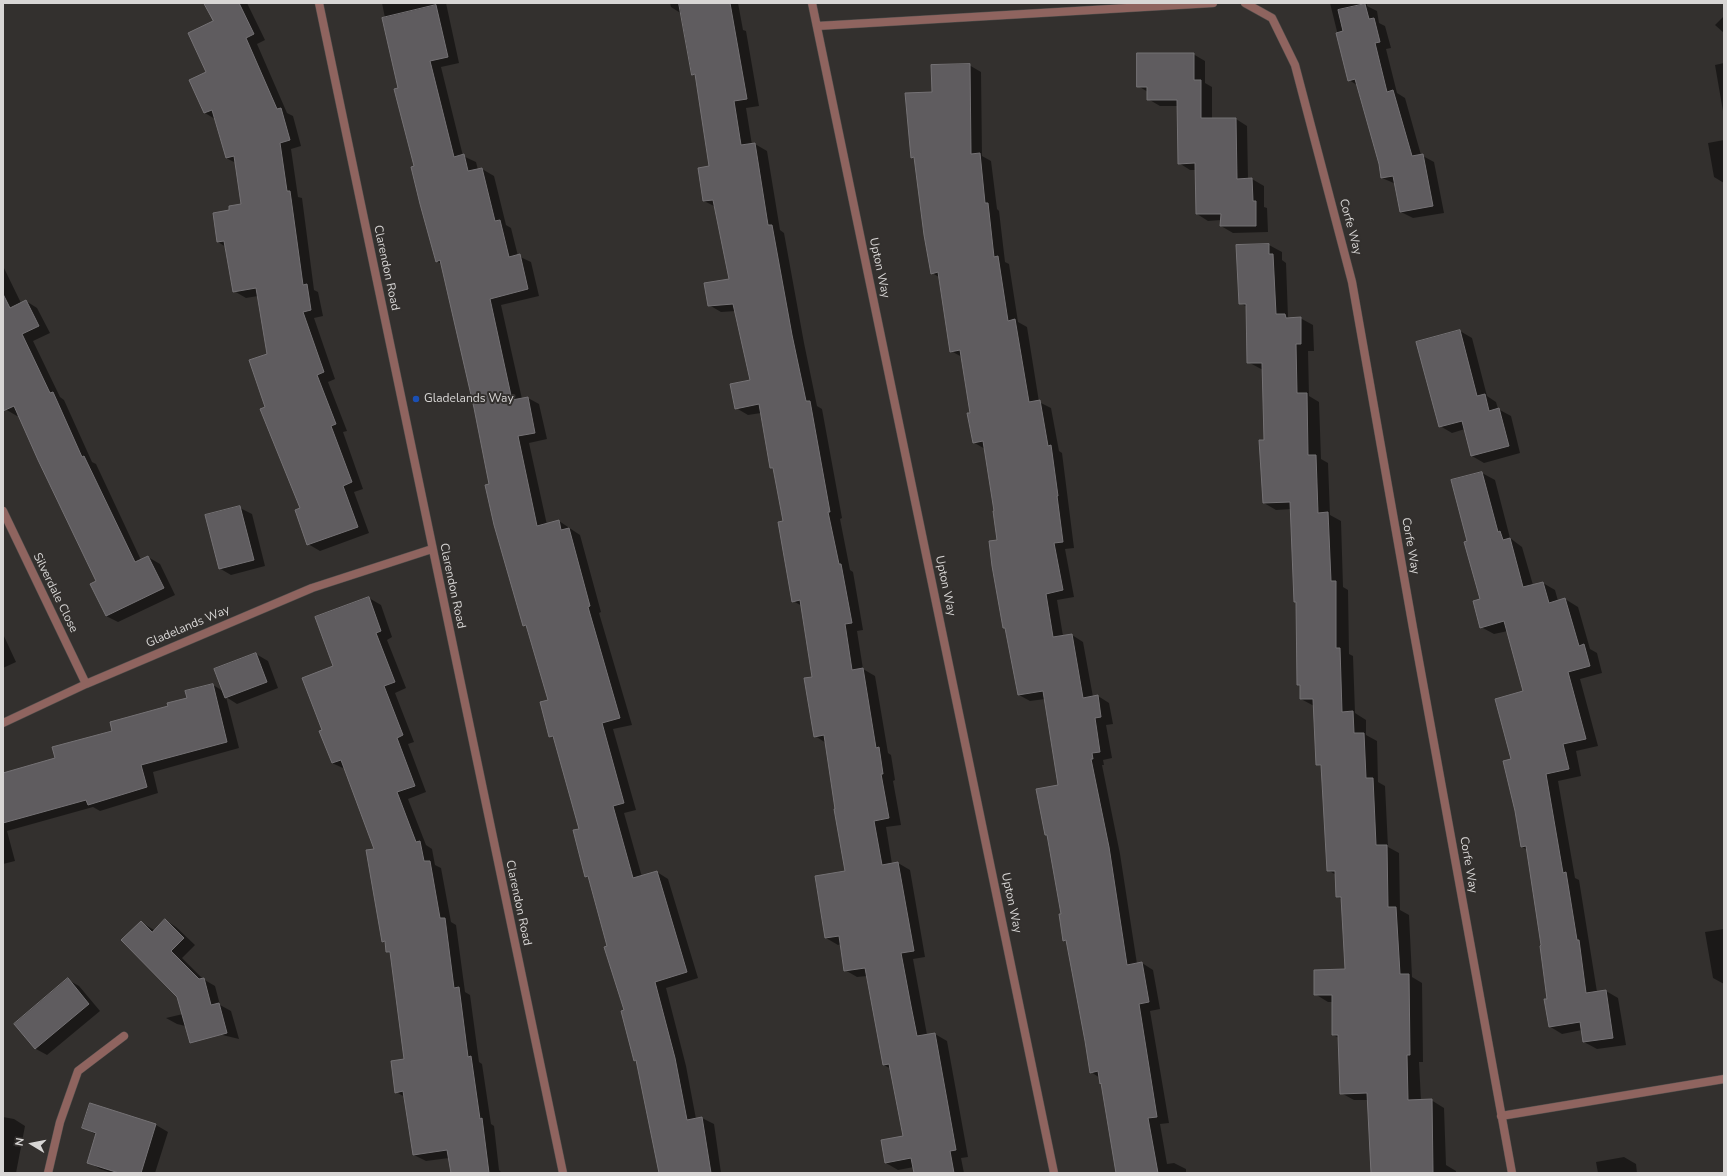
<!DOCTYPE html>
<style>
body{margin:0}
#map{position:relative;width:1727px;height:1176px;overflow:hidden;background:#33302e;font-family:"Nunito Sans",sans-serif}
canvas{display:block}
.frame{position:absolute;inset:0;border:4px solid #d8d6d5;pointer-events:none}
.north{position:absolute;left:12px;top:1124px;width:40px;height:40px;-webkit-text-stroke:3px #33302e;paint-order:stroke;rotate:280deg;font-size:11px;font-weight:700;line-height:16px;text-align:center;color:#d8d6d5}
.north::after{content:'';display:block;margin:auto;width:14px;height:18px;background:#d8d6d5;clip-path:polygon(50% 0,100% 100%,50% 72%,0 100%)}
</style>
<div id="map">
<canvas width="1727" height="1176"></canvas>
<div class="frame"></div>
<div class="north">N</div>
</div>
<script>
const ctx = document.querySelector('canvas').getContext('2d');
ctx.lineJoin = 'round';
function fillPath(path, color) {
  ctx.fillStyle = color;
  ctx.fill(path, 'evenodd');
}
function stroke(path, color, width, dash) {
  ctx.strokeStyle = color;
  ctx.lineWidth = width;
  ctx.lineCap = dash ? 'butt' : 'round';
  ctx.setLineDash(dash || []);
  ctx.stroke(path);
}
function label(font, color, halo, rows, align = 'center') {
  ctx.font = font + ' "Nunito Sans",sans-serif';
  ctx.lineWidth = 4;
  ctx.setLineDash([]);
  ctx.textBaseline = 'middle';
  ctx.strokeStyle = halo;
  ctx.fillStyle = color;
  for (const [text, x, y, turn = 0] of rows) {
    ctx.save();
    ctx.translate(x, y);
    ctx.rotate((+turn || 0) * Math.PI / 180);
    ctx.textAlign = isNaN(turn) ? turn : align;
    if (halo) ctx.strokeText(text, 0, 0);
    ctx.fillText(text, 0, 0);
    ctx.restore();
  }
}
const shadow = new Path2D(`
 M205,3H247L265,40L257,44L287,113L293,116L301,146L291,149L298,197L302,198L314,290L318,292L323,316L314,318L335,379L328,382L347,431L343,432L363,489L354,492L369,533L320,551L308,544L301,509L266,408L268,354L258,296L246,298L234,291L226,247L218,242L231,211L242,205L236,163L226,158L215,119L205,113L214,22Z
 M382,3H446L459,63L441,67L463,156L476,162L478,170L482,169L494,176L506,225L511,228L518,256L531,262L539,296L501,305L522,399L528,398L539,404L547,439L529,443L547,525L559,521L580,535L601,612L599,613L632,725L613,729L636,810L624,813L642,877L657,872L668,879L698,978L666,988L686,1066L696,1119L702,1118L714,1124L721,1173H660L638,1061L635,1060L625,1011L589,878L586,876L580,830L555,739L550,736L549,701L527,627L524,625L450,294L442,264L436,261L415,167Z
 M670,3H738L743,30L746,31L759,106L746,108L752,145L755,144L767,151L780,230L784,233L804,343L817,406L822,409L842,518L840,519L850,570L853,572L863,630L857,631L863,669L875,676L888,753L891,755L895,780L893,781L901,825L886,827L892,864L898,863L910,870L925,957L913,959L923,1013L927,1035L935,1034L947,1041L968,1157L961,1158L964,1173H915L914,1167L898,1170L886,1163L904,1137L891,1069L884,1065L867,976L857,977L845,970L841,944L838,945L826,938L846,872L826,743L815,736L813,678L802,606L793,601L785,521L774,470L771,468L761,413L748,415L736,408L751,381L736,311L721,312L709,305L730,280L716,207L704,201L710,167L696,76L693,74L682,14L671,7Z
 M1330,3H1367V6L1377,11L1379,23L1385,26L1391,48L1386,49L1397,93L1405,98L1421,155L1434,162L1444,213L1413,218L1401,212L1396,184L1382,178L1380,164L1357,85L1349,80Z
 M1724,16V33L1715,25Z
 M1193,54L1205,61V83L1212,87V119H1236L1247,126L1248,179H1252L1264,186V207L1267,208L1268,232L1233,233L1221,226V220L1208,221L1197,214L1196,170H1190L1179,163L1178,106H1160L1148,99V92L1138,86Z
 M1724,63V117L1715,65Z
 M969,65L981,72L982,156L991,161L997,209L999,211L1005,262L1009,264L1018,322L1027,327L1039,402L1051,408L1059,451L1062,453L1074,548L1065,549L1074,597L1057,600L1063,636L1072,635L1083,642L1093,697L1098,696L1109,703L1113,724L1106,725L1112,758L1103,760L1104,765H1102L1120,854L1137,964L1142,963L1153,970L1160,1009L1150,1011L1169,1123L1160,1124L1167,1164L1174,1163L1186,1169V1173H1117L1100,1078L1091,1072L1068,942L1064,940L1062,915L1048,836L1046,835L1060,786L1045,699L1030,701L1019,695L995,512L985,449L973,442L971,413L962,357L951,351L939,277L932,273L916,159L912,157L933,93Z
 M1724,140V183L1714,177L1708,143Z
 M1269,245L1282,252V260L1286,263L1288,317L1291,318H1300L1313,325L1314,351H1308L1309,396L1319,402L1321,459L1328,463L1330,515L1341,521L1343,587L1348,590L1349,654L1353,656L1355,713L1366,720V735L1377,741L1378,782L1385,786L1388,847L1399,853L1400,910L1409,915L1412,977L1422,983L1423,1062H1419L1421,1101L1431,1100L1444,1108L1446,1165L1456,1171V1173H1372L1369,1100H1354L1341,1093L1339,1038L1333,1035V1002H1328L1315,994L1346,970L1342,900L1337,896L1336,875L1328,870L1322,767L1317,764L1314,706L1301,699V686L1298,684L1297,602L1292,509L1276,510L1264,503L1265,441L1263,370L1248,362L1247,307L1240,303Z
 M3,266L21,303L26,301L37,308L50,333L33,341L60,397L64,400L92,462L96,464L141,560L148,557L160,564L175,595L118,622L106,616L98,582L19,415L17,416L5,409L3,405Z
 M1460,331L1472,338L1487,396L1496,402L1498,409L1511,416L1520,453L1484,463L1472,456L1465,429L1452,433L1440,426Z
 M1482,473L1495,480L1510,538L1522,547L1533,585L1543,583L1555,590L1558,601L1565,599L1578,607L1590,649L1597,653L1602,673L1580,679L1598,746L1576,751L1581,776L1558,781L1575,878L1579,880L1597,992L1606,991L1618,998L1626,1045L1597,1049L1584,1042L1582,1030L1562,1034L1549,1026V999L1542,946L1528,850L1522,847L1512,760L1524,692L1508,631L1494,634L1481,627V600L1468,541Z
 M240,508L252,514L265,566L231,575L219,568Z
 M369,598L381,605L392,637L387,640L406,688L395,693L414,742L408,744L426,792L408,799L426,845L432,849L435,865L441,868L451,922L456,925L465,992L470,995L479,1062L482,1064L491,1124L494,1126L499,1170L502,1173H452L449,1158L426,1161L414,1155L405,1097L396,1092L406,1060L391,954L387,952L386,943L383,941L376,850L345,769L332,763L323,731L334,667Z
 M3,634L16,662L3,668Z
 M256,654L268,661L278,688L237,704L226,697L239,748L153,772L158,793L100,811L93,807L7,831L15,861L3,864V774L56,759L113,731L188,699L213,685L223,691Z
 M165,920L176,927L195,945L182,958L203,979L215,986L220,1005L231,1011L239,1039L177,1024L166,1018L183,1014L178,996L141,922L154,930Z
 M1724,929V984L1713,978L1705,932Z
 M68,980L79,986L100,1011L47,1055L36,1049L15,1024Z
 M91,1105L156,1125L168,1132L155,1173H112L100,1169L88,1162L97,1135L84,1128Z
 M3,1117L14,1119L25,1126L16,1173H3Z
 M1624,1157L1636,1164L1637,1173H1598L1596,1162Z`);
const building = new Path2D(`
 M204,3H239L254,34L246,38L277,109L281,108L290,140L280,143L287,191H290L303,285L307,284L311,310L303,312L324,372L317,375L336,424L331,426L352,482L343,486L358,527L307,545L295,510L300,508L260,409L265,407L249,360L267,354L256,288L233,292L224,241L217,242L213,213L229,210V206L241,204L234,156L226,158L212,110L204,113L189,80L206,72L188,33L213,21Z
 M679,3H730L747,99L734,101L741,145L755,143L768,225H772L792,335L806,401H810L830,512H828L839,564H841L852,623L845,624L852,670L863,668L876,748L879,747L883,774H881L889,818L874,821L882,865L898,862L914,951L901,953L911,1006L917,1036L935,1033L956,1150L950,1151L954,1173H914L911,1158L885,1163L881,1140L903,1136L889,1064L883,1065L865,968L844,971L839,936L825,938L815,876L845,871L834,809H835L824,735L814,737L804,678L812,677L800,600L792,602L778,522L783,521L773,468H770L759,404L735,409L730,384L750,380L733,304L708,306L704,283L729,279L713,200L703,201L698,168L709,166L695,74L692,75Z
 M1365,4L1369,19L1374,18L1380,42L1375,43L1387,92L1393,90L1412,156L1423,154L1433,206L1400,212L1393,176L1381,178L1379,164L1355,79L1348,81L1336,33L1343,31L1338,10Z
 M436,5L448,57L430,61L454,157L464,154L468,171L482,168L495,221L500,220L509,257L520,254L528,289L490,299L512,400L528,397L535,433L518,436L537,526L559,520L561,530L569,528L590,606L588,607L620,718L602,723L624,803L613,806L633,878L657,871L687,972L655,982L675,1058L687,1120L702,1117L711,1173H659L636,1060L634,1061L621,1011L624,1010L604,947L607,946L588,876L585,877L573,830L579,829L553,736L549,737L540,702L548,700L526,625L523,626L494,525L485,485L489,484L474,408L440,260L436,262L420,204L411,167L414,166L394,89L398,88L382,18Z
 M1137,53H1194V80H1201V118H1236L1237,179L1252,178L1253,201H1256V226H1220L1221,214H1196L1195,163L1178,164L1177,100H1147V87H1137Z
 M970,64L971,154L980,153L985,203H988L994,257L998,256L1008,321L1015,319L1029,402L1040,400L1048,446L1051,445L1058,496H1057L1063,542L1054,543L1063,590L1046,594L1053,637L1072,634L1083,698L1098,695L1101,717L1095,718L1100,752L1092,753L1093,759H1091L1109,847L1127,965L1142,962L1149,1002L1139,1004L1157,1117L1148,1118L1158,1173H1116L1101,1083L1100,1084L1098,1071L1090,1073L1085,1041L1066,940L1063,941L1059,914H1061L1047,835H1045L1036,789L1058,785L1043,691L1018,695L1005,628H1003L992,566L989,541L997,540L993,511H994L983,441L973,443L967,413H970L960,350L950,352L938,272L931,274L924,235L914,157L911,158L905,93L932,92L931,65Z
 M1269,244V254H1273L1276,314H1285L1286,318L1301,317V344H1296L1297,393H1307L1308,455H1316L1318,513L1328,512L1331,581H1336V648H1340L1342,712L1353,711L1354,733H1364L1366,778H1373L1376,845H1387L1388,907H1396L1400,974H1409L1410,1055H1407L1408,1100L1432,1099L1433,1173H1371L1367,1093L1340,1094L1338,1035H1332V995H1314V970L1345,969L1341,897H1336L1335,871H1327L1321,765H1316L1313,699H1300V685H1297L1296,602H1294L1290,502L1263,503L1259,440H1264L1262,363H1247L1246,304H1239L1236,245Z
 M3,294L10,308L26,300L39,326L22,334L50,393L53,392L82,457L84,456L135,562L148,556L164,588L106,616L90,584L96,581L38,460L14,406L3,411Z
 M1460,330L1477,396L1485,394L1489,411L1499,408L1509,446L1471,456L1462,421L1439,427L1416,342Z
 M1482,472L1498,532L1500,531L1503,540L1510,538L1523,587L1543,582L1549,603L1565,598L1579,646L1584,644L1590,666L1568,672L1586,739L1563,744L1569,769L1546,774L1563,873L1566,872L1577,940H1579L1586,993L1606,990L1613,1038L1583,1042L1580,1022L1549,1027L1544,999H1547L1540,946L1541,945L1526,846L1521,847L1515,811L1503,761L1511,759L1495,699L1523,691L1504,621L1480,628L1473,601L1480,599L1464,542L1467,541L1451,480Z
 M240,506L254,560L219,569L205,515Z
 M369,597L381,631L376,633L395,682L384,686L403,735L397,738L415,786L397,792L416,842L420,841L424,861H430L440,918H445L454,988L459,987L468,1057L471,1056L480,1119L482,1118L489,1173H451L447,1150L413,1155L403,1091L395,1093L391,1061L404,1059L390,952H386L385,941L382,942L366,850L374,849L341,760L332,763L319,731L322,730L302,678L333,666L315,617Z
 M256,653L267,682L225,698L214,669Z
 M213,684L227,742L141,765L147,787L88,805L86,800L3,823V773L55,758L52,747L112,731L110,722L168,706L167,703L187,698L185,691Z
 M165,919L184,938L171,951L199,979L204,978L211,1005L219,1003L227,1033L190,1043L177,997L121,940L141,921L152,932Z
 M68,978L89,1004L35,1049L14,1024Z
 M90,1103L156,1124L141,1173H119L87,1163L96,1133L82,1128Z`);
const minor = new Path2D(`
 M319,3L563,1173
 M812,3L1054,1173
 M1245,3L1272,18L1295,65L1352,282L1413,628L1512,1173
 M817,26L1213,3
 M3,511L86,684
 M3,723L86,684L312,588L432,549
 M1501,1116L1724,1079
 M48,1173L60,1122L78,1071L124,1036`);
const markers = [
 [416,399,4,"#1a4fb4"]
];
const streetNames = [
 ["Corfe Way",1350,227,75],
 ["Clarendon Road",386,268,78],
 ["Upton Way",879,268,78],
 ["Corfe Way",1410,546,80],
 ["Clarendon Road",452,586,78],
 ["Upton Way",945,586,78],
 ["Silverdale Close",55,593,64],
 ["Gladelands Way",188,627,-23],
 ["Corfe Way",1468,865,80],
 ["Clarendon Road",518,903,78],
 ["Upton Way",1011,903,78]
];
const poiNames = [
 ["Gladelands Way",424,399]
];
fillPath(shadow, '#0007');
fillPath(building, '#5f5c5f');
stroke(building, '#757275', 1);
stroke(minor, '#514e4c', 9);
stroke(minor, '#8f645f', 8);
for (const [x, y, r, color] of markers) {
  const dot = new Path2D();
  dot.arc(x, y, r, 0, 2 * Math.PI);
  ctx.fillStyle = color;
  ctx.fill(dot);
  stroke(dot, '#33302e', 1.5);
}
label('12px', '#d8d6d5', '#33302e', streetNames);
label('12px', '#d8d6d5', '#33302e', poiNames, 'left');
</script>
